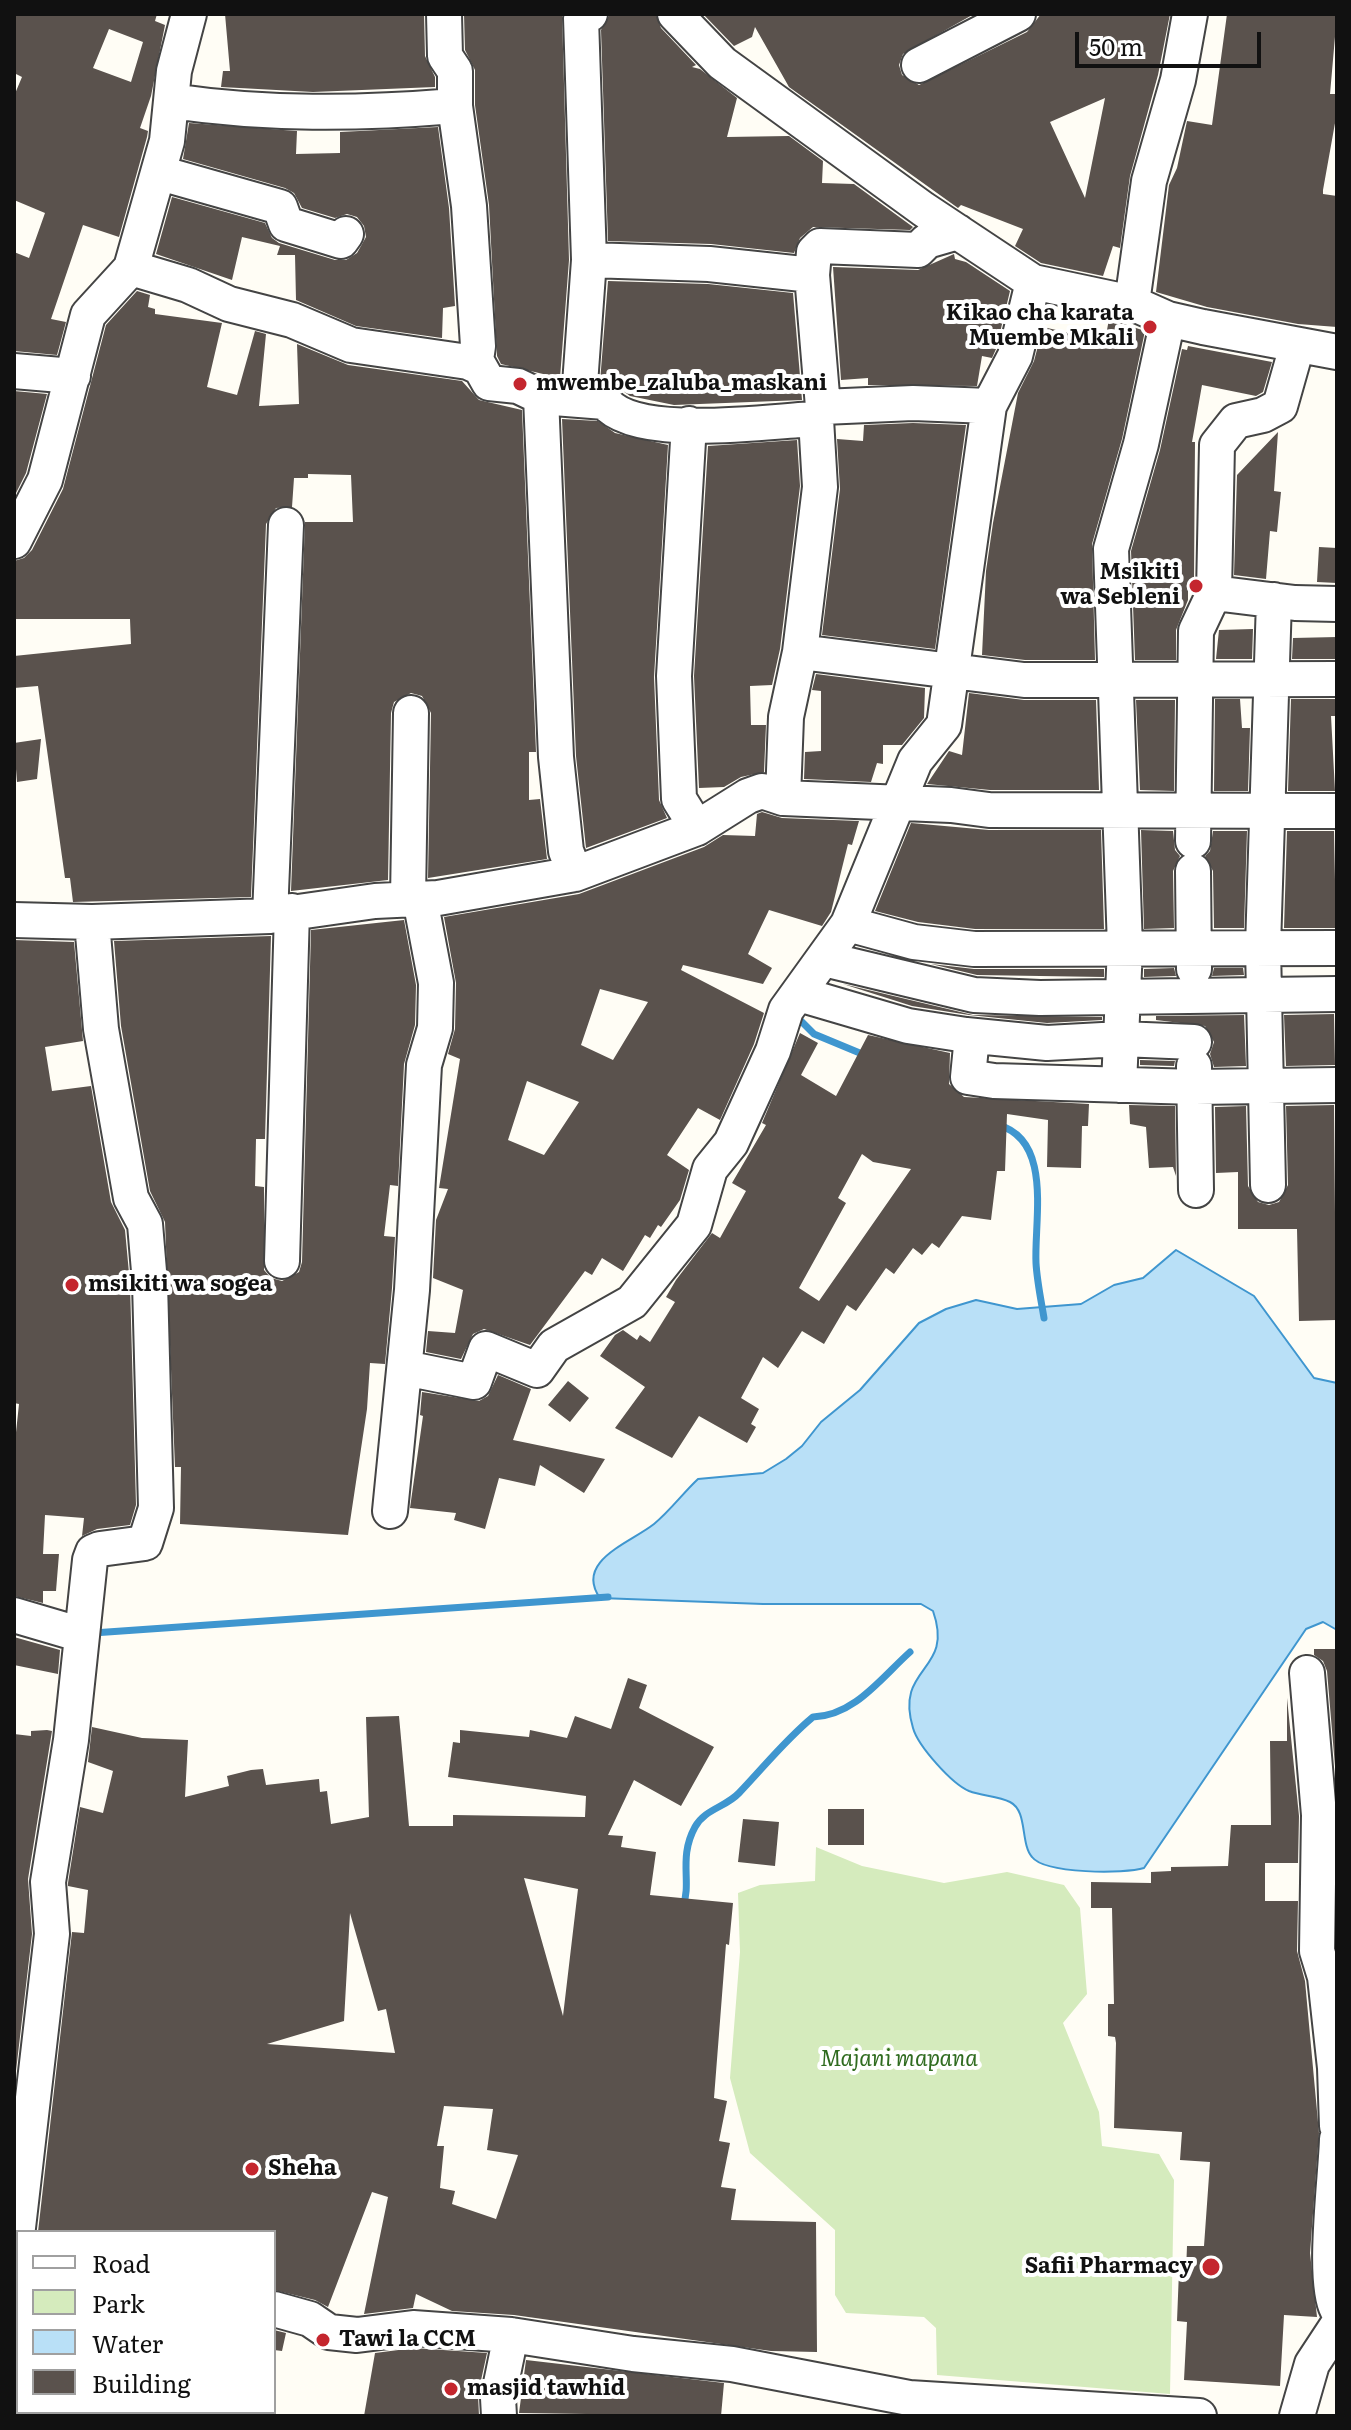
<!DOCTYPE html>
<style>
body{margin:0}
#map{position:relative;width:1351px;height:2430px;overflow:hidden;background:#fffdf5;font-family:Literata,serif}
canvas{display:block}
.frame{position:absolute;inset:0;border:16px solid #111;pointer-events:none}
.legend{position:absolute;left:16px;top:2230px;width:260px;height:184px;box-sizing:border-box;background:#fff;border:2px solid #a0a0a0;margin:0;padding:10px 14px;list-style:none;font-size:24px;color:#111}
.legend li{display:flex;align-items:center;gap:16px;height:40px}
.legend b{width:40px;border:2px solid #a0a0a0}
.scale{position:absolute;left:1075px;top:32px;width:186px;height:36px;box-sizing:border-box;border:4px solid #111;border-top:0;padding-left:10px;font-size:24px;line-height:28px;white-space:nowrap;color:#111;-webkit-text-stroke:6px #fff;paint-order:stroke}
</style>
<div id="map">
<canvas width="1351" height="2430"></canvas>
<div class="frame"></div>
<ul class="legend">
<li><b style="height:10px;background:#fff"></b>Road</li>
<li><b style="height:22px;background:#d5ebbd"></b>Park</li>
<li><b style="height:22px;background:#b9e0f7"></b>Water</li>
<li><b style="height:22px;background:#5a524d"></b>Building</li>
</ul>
<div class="scale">50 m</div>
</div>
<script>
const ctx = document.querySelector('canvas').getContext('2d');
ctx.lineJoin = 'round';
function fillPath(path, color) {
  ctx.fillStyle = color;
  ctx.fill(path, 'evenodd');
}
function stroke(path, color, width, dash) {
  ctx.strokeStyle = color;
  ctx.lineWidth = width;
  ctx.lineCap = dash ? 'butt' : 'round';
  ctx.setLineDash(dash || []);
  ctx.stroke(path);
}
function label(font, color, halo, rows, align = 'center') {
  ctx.font = font + ' Literata,serif';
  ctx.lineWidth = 8;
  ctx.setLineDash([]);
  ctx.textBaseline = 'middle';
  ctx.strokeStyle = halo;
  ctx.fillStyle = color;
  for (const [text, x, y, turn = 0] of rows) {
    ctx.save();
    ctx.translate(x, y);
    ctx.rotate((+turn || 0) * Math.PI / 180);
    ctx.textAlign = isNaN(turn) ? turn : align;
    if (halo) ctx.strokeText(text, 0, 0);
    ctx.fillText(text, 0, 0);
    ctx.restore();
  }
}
const green = new Path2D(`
 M816,1847L862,1866L944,1883L1007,1872L1064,1885L1080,1908L1087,1994L1063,2023L1099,2112L1102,2146L1159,2154L1174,2180L1170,2394L937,2375L936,2328L924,2317L846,2313L835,2295V2230L750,2153L730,2078L740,1952L738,1893L760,1885L815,1881Z`);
const water = new Path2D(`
 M1176,1250L1254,1296L1314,1378L1337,1383V1630L1323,1622L1306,1629L1144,1868C1125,1874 1045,1874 1032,1857C1020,1843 1028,1811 1010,1802C998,1796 982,1796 969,1791C952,1784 918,1746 913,1728C894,1665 955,1673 933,1611L921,1604H763L600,1598C574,1561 630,1543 654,1524C670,1511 683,1493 698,1479L763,1473L786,1459L802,1446L821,1422L860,1390L919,1323L946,1309L976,1300L1017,1309L1081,1304L1114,1285L1143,1278Z`);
const stream = new Path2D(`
 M796,1016L814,1034L867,1056
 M998,1125C1053,1140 1034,1220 1036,1263C1037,1281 1041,1300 1044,1318
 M93,1633L608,1597
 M683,1906C692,1882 678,1858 695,1827C705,1809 726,1807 739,1793C764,1767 785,1740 813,1717C854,1716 881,1678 910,1652`);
const building = new Path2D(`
 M14,14H157L155,21L165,25L151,96L140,128L148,131L147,137L119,237L83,225L51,319L66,322L57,355L14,351V252L29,258L45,213L14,200V96L22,77L14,73ZM109,29L143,42L131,82L93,68Z
 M225,14H424L425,56L435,77V87L313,92L221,87L223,71H230Z
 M464,14H562L569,260L560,378L501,364L497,356L489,205L475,105V70L465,50Z
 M610,14H656L661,28L696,65L692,67L700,69L737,98L727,137L789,136L823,161L822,183L854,184L913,227L910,230L813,227L800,238L794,253L711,244L608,241L601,30Z
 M703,14H974L903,54L899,65L902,75L919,85L1027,32L1041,14H1170L1158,75L1130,176L1120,248L1113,246L1103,276L1041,263L1015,246L1023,229L961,205L958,208L789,87L755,27L752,37L734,46ZM1105,98L1085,198L1050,122Z
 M1227,14H1337L1330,94H1337V112L1323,190V194L1337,196V327L1298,324L1207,307L1156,292L1169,185L1177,168L1187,121L1212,125Z
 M189,123L297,131L296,154L340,153V132L438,127L449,208L455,306L443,308L442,338L356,326L296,300L295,255H277L280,246L242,237L232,280L156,254L172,197L265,223L272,238L279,243L335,260H346L357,253L366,237L364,226L357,217L347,214L335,218L302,208L294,193L285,188L183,159Z
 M954,254L955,259L966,262L1010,291L996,349L992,358L982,356L977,386L868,385V378L841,380L833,267L918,270Z
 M608,281L708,284L793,293L802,400L674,405L630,396L616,386L600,382Z
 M137,291L150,295L148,307L155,309V314L222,323L207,387L237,395L255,331L266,334L259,406L299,404L297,344L348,365L462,381L479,400L522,410L536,752H529V800L540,799L547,859L428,878L431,713L422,696L411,693L394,702L391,713L388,880L291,891L305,522H353L351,475L308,474V478H294L292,507L276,508L266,524L251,897L73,902L70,878H65L38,686L14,688V656L131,644L130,619H14V561L24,558L32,550L63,489L106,325Z
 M1109,319L1145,331L1122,439L1092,544L1095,660H1025L982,655L986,571L993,523L1018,393L1034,361L1043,327L1105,341Z
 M1188,346L1272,362L1263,392L1256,396L1202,385L1192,442H1195L1194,578L1188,583V600L1176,630V660H1135L1131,551L1160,450L1182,349L1187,350Z
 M14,391L47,394L26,473L14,497Z
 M562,419L598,421L615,433L668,445L654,677L659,800L667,818L586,848L576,756Z
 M913,423L966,425L935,649L822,635L840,489L837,439L863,441L864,425Z
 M1278,432L1274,491L1281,492L1277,532L1270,531L1266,579L1234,575L1237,475Z
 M797,440L800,486L780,649L772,685L750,686L751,725H766L764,772L741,777L724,787L699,788L694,676L708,446Z
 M1319,547L1337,548V583L1317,582Z
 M1253,629L1252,659H1216L1219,630Z
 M1337,637V659H1292L1293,638Z
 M816,674L925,688L924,718L902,745H883V764L877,763L871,782L804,779L805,752L821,751V691L812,690Z
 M969,693L1024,700H1096L1099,790H990L927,784L949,751L962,755Z
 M1215,699H1240L1242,728H1250L1248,791H1214Z
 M1291,699H1337V716H1331L1335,791H1288Z
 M1136,700H1175L1174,791L1140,790Z
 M41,739L37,779L17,782L14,743Z
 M762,812L782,818L859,821L852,845L848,844L831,912L822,926L769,910L748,954L772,968L763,984L683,965L681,970L764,1013L754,1044L720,1120L698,1108L667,1155L689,1170L680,1200L661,1227L658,1225L650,1238L645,1235L623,1271L602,1258L592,1275L585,1271L530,1345L484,1329L473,1334L461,1359L426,1352L428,1331L455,1333L463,1290L433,1278L436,1220L448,1189L439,1188L460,1059L448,1054L455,1029L456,983L444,917L579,894L704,847L723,835L755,836L757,814ZM600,989L648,1002L613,1060L581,1045ZM527,1081L579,1102L544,1155L508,1140Z
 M911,823L989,830H1101L1104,929H975L918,922L875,911Z
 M1141,830L1173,831L1175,850L1180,856L1173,871L1174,928L1144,929Z
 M1213,831H1247L1244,928H1214L1213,871L1205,856L1210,851Z
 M1287,831H1334L1336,928H1284Z
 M404,920L416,985L415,1025L404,1064L398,1186L390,1185L384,1236L395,1237L392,1288L385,1364L370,1363L367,1409L348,1535L180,1524L181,1467H175L165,1222L150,1191L121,1026L114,941L271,936L265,1139H256L255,1186L264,1187V1270L271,1278L282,1281L299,1272L302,1262L311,930Z
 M14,940L74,942L83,1041L45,1047L52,1091L91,1086L111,1202L125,1230L130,1284L136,1505L130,1525L97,1529L82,1536L84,1518L45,1515L43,1554H59L56,1591H43V1603L14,1596V1451L19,1404L14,1403Z
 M931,964L974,969H1104V977L977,975Z
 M1214,968H1243L1244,975L1212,976Z
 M1144,969L1174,968L1176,976L1144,977Z
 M843,984L973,1015L1102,1017V1020L1047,1023L969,1015L912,1006Z
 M1334,1014L1335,1065L1286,1066L1284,1015Z
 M1244,1015L1246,1066L1214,1067L1210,1054L1214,1042L1205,1026L1156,1020V1016Z
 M800,1033L818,1043L801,1075L836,1096L868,1035L950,1053L949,1084L964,1097L1089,1104L1088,1126H1082L1081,1168L1047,1167L1048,1120L1007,1114L1005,1171H997L991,1220L962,1216L939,1248L932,1243L922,1255L913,1248L894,1274L886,1268L856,1311L847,1305L824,1344L802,1331L778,1368L763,1357L741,1398L759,1409L751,1424L756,1427L747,1443L699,1416L672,1458L615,1428L645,1387L600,1356L615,1335L623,1330L637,1340L640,1335L650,1342L675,1302L666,1297L676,1280L712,1233L720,1238L746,1191L732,1183L766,1125L762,1123ZM862,1154L873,1162L911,1169L819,1301L799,1288L846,1203L838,1198Z
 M1140,1060L1175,1061L1174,1066L1140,1065Z
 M1129,1105L1175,1106L1176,1176L1173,1167L1149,1168L1146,1127L1130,1124Z
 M1334,1105L1336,1320L1299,1321L1297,1229H1238V1172L1216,1173L1215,1107L1246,1106L1248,1186L1258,1202L1269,1205L1279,1202L1288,1185L1286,1106Z
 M498,1375L531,1389L513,1440L605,1459L584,1493L540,1465L535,1486L499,1478L485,1529L454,1520L456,1513L410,1508L423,1416L420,1415L422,1392L479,1401L488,1396Z
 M568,1381L589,1398L570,1422L548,1405Z
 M14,1637L60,1650L58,1674L14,1665Z
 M1314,1649H1337V1790L1327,1671L1323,1661L1314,1655Z
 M628,1678L647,1685L639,1708L714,1747L681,1806L634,1780L608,1835L623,1836L621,1847L656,1852L650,1895L733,1903L729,1945L726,1944L714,2098L727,2101L719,2141L730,2143L721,2187L736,2189L731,2220L816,2222L817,2352L771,2351L514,2315L452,2311L416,2294L413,2308L364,2314L388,2197L372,2192L328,2307L315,2300L274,2290V2232H38L72,1932L84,1933L88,1890L68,1886V1883L80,1807L103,1813L113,1771L88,1762L92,1727L142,1738L188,1740L185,1797L229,1786L227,1776L251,1770L263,1769L266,1785L319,1779L320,1792L327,1791L331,1824L369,1817L366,1717L399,1716L409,1826H453V1815L585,1817L586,1796L448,1777L453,1742L460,1743V1730L529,1737L530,1730L567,1738L575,1716L611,1729ZM524,1878L578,1889L563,2016ZM350,1913L378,2011L386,2009L395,2053L267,2044L344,2021ZM444,2106L493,2109L487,2150L518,2155L496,2219L452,2204L455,2191L440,2188L444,2146H437Z
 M1287,1698L1299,1816L1298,1863H1265V1901H1298L1297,1951L1305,1981L1319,2133L1310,2253L1317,2317L1284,2315L1280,2386L1184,2380L1187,2322L1177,2321L1179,2271H1186L1187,2246H1204L1210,2162L1180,2160L1182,2132L1114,2128L1116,2043L1115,2037L1108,2036V2004H1114L1112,1908H1091V1882L1151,1883V1872L1171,1871V1867L1228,1866L1231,1825H1271L1270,1741H1287Z
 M47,1730L52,1731L51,1737L28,1879L32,1934L14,2088V1734L31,1736V1731Z
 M828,1809H864V1845H828Z
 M743,1819L779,1822L775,1866L738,1862Z
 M274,2330L286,2333L282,2351L274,2350Z
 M414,2348L487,2353L478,2394L479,2416H364L375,2353Z
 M526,2360L724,2383L721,2416L519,2413Z`);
const minor = new Path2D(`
 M444,14L445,56L455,71V106L469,206L478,346L476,360L489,383L518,386L541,397L605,402C636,441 768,421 816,419L823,407L913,403L989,406
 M675,14L722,63L923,209L1033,282L1132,303L1168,319L1203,327L1337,352
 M919,65L1018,14
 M171,101C267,115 358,114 455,106
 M160,173L280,207L286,224L341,241L346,234
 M589,260L709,264L812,275L823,407
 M131,268L188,285L229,304L292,320L351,345L468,362L479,367
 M812,275L814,252L820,246L918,250L927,241L958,232
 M1132,303L1149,181L1178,80L1190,14
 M1297,346L1280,406L1263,415L1236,421L1217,445L1214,593L1295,603L1337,604
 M14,371L73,376
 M541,397L556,757L566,851L575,874
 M579,398L589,260L581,18L590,14
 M689,424L674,676L679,799L697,828
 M14,541L45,480L88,315L131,268L167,141L174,71L189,14
 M800,652L820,487L816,419
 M783,798L951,805L989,810L1337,811
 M1193,841L1196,631L1214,593
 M1193,871L1194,969
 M408,899L411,713
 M270,916L375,901L438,898L575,874L697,828L748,796L762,791L783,798L786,717L800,652L1024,680L1337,679
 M14,920L92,922L270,916L286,525
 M848,924L914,942L974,949L1337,948
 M824,959L974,995L1040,998L1337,994
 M799,994L908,1026L966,1035L1047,1043L1121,1039L1194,1042
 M972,1036L968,1077L994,1081L1195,1087L1337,1085
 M1194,1066L1196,1190
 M1119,1085L1125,947L1111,549L1141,444L1168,319
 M1268,1185L1263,947L1274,600
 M282,1261L292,911
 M405,1368L474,1382L486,1349L537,1370L554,1346L632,1302L694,1225L710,1169L731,1143L773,1051L786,1010L848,924L915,761L944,725L989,406L1015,356L1033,282
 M390,1511L412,1290L424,1065L435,1028L436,983L420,899
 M14,1615L82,1635
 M1307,1673L1319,1815L1317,1951L1325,1977L1335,2068L1337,2126
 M1337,2139C1336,2176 1322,2281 1337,2309
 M14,2262L52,1934L48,1882L71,1740L90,1560L93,1552L100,1549L145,1543L156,1508L150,1283L145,1224L131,1198L101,1029L92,922
 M274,2309L310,2319L329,2332L357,2335L413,2328L511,2335L633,2354L732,2364L909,2398L1199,2416
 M499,2416L498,2398L511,2335
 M1297,2416L1312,2364L1337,2326`);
const markers = [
 [1150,327,8,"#c4262e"],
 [520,384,8,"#c4262e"],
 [1196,586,8,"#c4262e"],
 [72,1285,8,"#c4262e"],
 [252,2169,8,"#c4262e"],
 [1211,2267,10,"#c4262e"],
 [323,2340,8,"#c4262e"],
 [451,2389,8,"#c4262e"]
];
const poiNames = [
 ["Kikao cha karata",1134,314,"right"],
 ["Muembe Mkali",1134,339,"right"],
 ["mwembe_zaluba_maskani",536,384],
 ["Msikiti",1180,573,"right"],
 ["wa Sebleni",1180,598,"right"],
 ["msikiti wa sogea",88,1285],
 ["Sheha",268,2169],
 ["Safii Pharmacy",1193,2267,"right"],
 ["Tawi la CCM",339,2340],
 ["masjid tawhid",467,2389]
];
const parkNames = [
 ["Majani mapana",899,2060]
];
fillPath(green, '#d5ebbd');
fillPath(water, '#b9e0f7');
stroke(water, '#3f96cf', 2);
stroke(stream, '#3f96cf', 7);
fillPath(building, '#5a524d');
stroke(minor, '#444', 38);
stroke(minor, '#fff', 34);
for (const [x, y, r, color] of markers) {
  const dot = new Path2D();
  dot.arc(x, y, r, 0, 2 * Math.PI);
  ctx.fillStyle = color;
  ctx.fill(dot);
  stroke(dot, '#fff', 3);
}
label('bold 22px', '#111', '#fff', poiNames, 'left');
label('italic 22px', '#2f6b1f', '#fff', parkNames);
</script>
